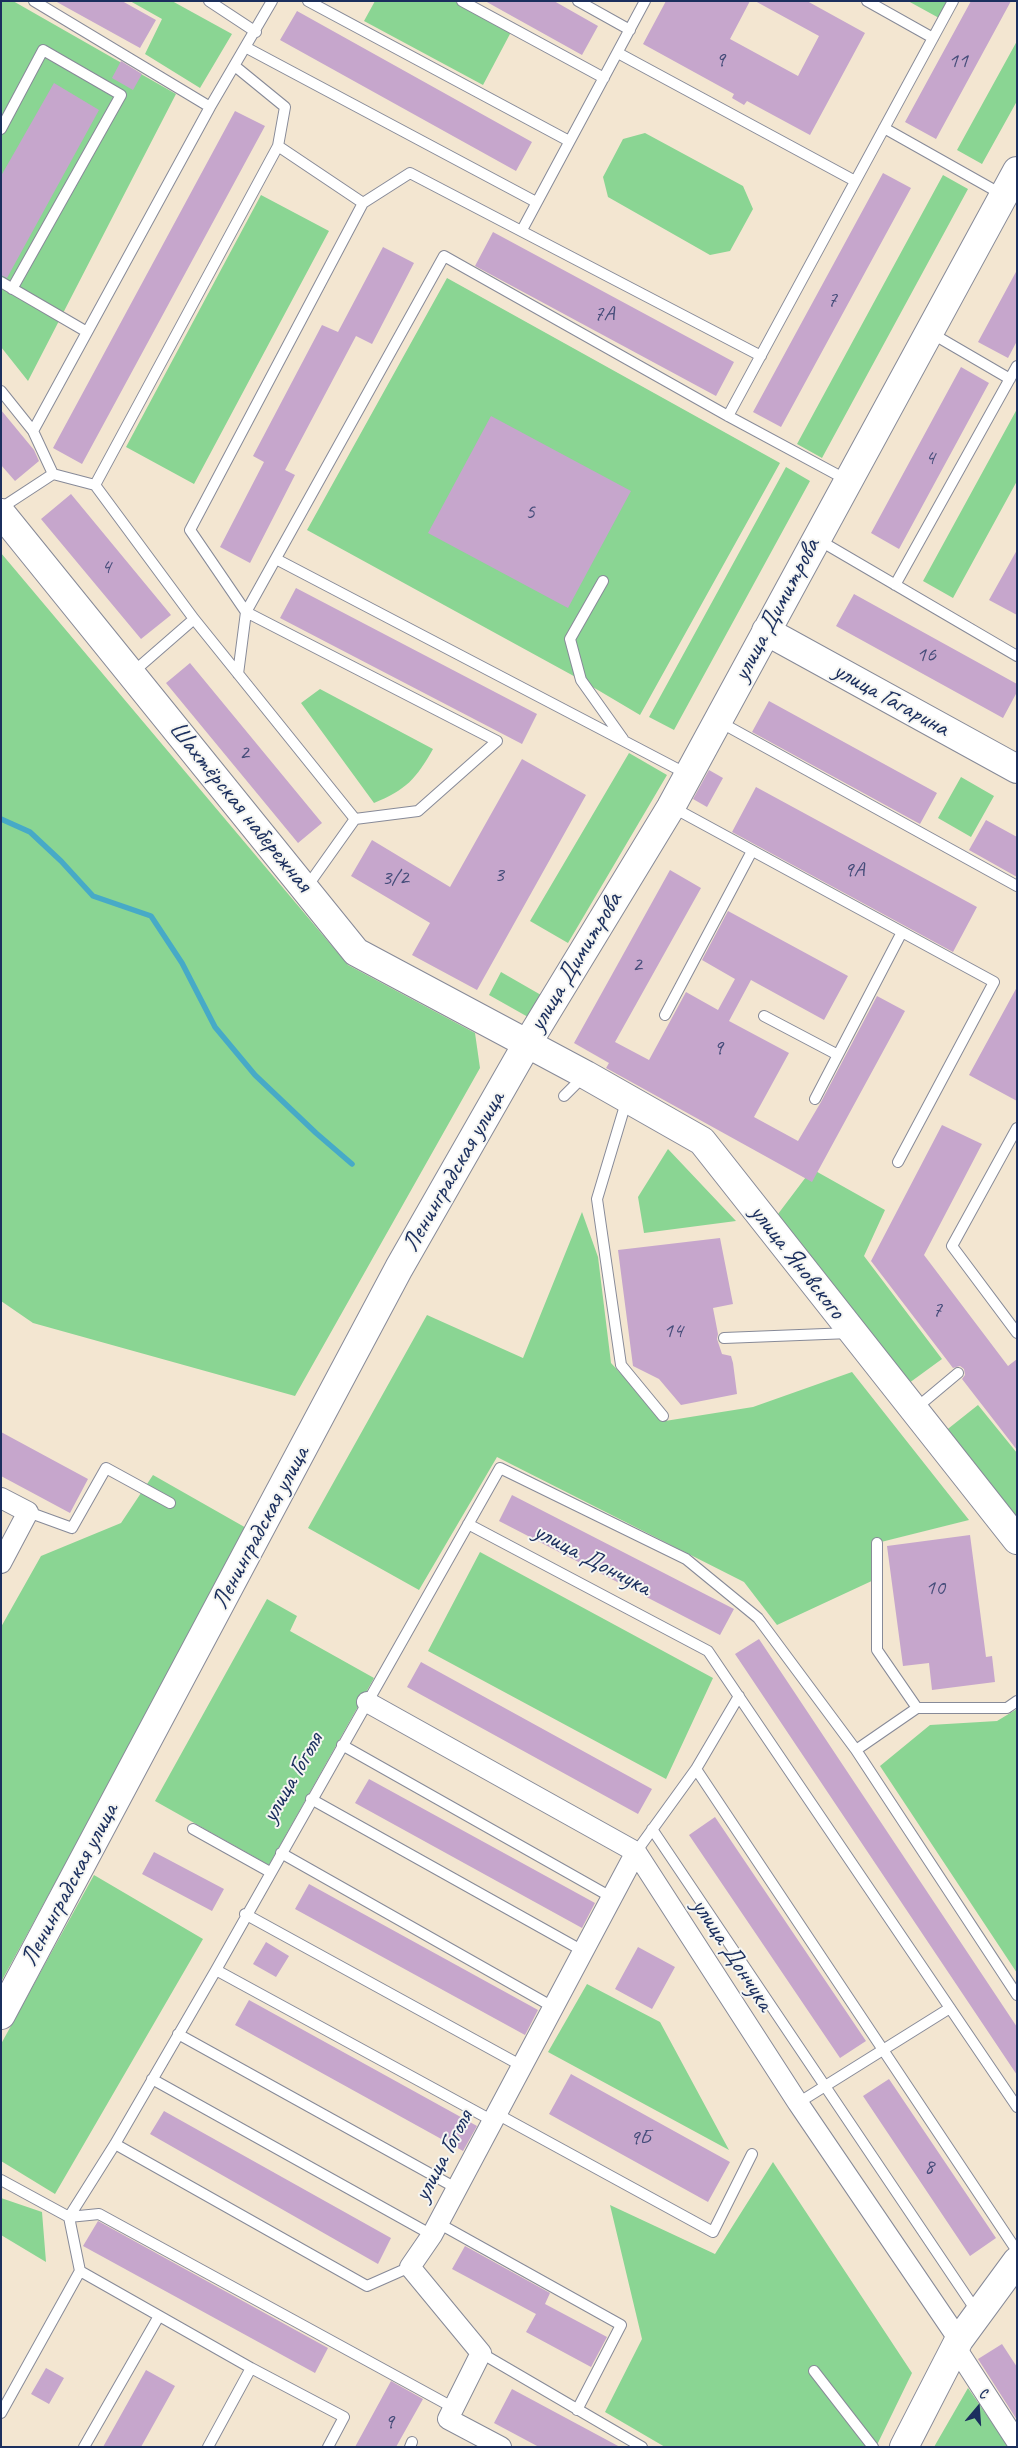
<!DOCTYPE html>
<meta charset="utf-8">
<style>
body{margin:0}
#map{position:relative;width:1018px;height:2448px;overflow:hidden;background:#f3e6d1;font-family:Caveat,sans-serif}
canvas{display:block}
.frame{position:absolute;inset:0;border:2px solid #1b2f5e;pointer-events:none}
.north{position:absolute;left:953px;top:2383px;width:50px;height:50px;-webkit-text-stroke:4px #f6f6f2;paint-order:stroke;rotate:18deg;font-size:14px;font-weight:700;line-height:20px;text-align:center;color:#1b2f5e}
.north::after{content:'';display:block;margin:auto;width:18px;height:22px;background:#1b2f5e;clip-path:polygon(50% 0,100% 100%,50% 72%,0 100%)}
</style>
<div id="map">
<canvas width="1018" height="2448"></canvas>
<div class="frame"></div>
<div class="north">С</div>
</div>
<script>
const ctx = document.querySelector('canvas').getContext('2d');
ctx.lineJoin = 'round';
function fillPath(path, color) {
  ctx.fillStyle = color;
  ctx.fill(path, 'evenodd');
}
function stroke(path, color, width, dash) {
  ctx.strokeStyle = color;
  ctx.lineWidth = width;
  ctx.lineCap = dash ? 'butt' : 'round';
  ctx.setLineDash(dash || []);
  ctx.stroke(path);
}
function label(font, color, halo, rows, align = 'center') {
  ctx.font = font + ' Caveat,sans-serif';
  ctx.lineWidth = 4;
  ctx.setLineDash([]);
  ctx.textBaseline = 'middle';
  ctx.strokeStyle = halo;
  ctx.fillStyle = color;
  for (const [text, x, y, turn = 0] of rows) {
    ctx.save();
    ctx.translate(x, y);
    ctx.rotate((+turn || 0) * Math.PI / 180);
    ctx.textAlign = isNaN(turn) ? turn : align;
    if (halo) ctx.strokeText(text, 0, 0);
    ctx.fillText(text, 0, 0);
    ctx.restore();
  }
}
const green = new Path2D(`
 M1,1H13L176,94L28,381L1,347Z
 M130,1H172L232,34L200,88L145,54L162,19Z
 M375,1H454L511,32L483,85L364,21Z
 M908,1H949L939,18Z
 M1017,41V101L982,164L957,150Z
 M645,133L743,186L753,209L730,251L710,255L608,197L603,177L623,139Z
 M943,175L968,189L822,458L797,444Z
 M261,195L329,231L194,484L126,447Z
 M447,278L780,463L640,715L581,680L307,530Z
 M1017,409V481L953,598L923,581Z
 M786,467L810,481L674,730L649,717Z
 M1,553L348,965L475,1033L480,1068L295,1396L33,1323L1,1301Z
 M320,689L433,749C416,779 406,790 374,803L301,703Z
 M629,753L667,775L568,943L530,921Z
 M961,777L994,796L971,837L938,818Z
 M501,972L541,995L528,1017L489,995Z
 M668,1149L736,1221L644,1233L638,1197Z
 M812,1169L885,1210L864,1256L942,1359L905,1386L775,1218Z
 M582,1212L598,1257L611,1363L665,1421L753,1407L852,1372L969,1520L877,1543L876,1579L777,1625L744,1582L497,1457L419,1590L308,1528L427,1315L523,1358Z
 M978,1405L1017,1453V1522L944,1432Z
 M153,1475L248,1529L1,1982V1627L41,1556L121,1523Z
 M480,1552L713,1678L666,1779L428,1651Z
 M267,1599L297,1616L290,1631L374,1678L269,1865L155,1801Z
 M1017,1709V1973L880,1766L930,1725L997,1721Z
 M94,1875L203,1939L55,2194L1,2161V2044Z
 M587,1984L660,2022L729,2150L548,2052Z
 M773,2162L912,2373L876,2447H665L605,2412L642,2339L610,2205L715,2254Z
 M1,2198L42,2212L46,2262L1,2235Z
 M968,2388L1009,2447H934Z`);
const stream = new Path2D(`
 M1,819L30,832L61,861L93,896L151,916L182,963L215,1027L255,1075L316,1133L352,1164`);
const building = new Path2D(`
 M55,1H122L156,20L140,48Z
 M485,1H554L598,26L582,55Z
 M666,1H750L730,39L798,76L819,36L755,1H807L865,33L810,135L747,101L744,105L732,98L734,94L643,44Z
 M971,1H1011L936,139L905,122Z
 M297,11L532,142L516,171L280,40Z
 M121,61L142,74L133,90L112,78Z
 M54,83L99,110L7,278L1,275V176Z
 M235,111L265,126L82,464L53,448Z
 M883,173L911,188L781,427L753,412Z
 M493,232L734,362L716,396L475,266Z
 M383,247L414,263L372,344L356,336L285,470L295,475L250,563L220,547L264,462L253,456L322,325L338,332Z
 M1017,270V341L1008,358L978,342Z
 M961,367L989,383L899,549L871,533Z
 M1,410L34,450L39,461L15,481L1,465Z
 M491,416L631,491L568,608L428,533Z
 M71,494L171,615L141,639L41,519Z
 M1017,550V615L989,600Z
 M296,588L537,714L522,744L280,618Z
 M854,594L1017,684V692L1003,718L836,626Z
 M190,663L322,823L298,843L166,683Z
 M769,701L937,793L920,824L752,732Z
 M522,759L586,795L477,990L412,955L430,923L351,876L372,840L450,887Z
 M709,770L723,778L707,807L693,799Z
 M756,787L977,907L953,952L732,832Z
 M986,820L1017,837V877L969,850Z
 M670,870L701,888L615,1042L649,1060L686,992L718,1010L735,979L702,960L728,911L848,976L824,1020L751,980L729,1021L789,1053L754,1117L798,1141L821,1102L877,996L905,1011L812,1182L606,1068L609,1063L574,1043Z
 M1017,987V1101L969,1075Z
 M942,1125L982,1144L924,1255L1008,1366L1017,1359V1450L962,1379L965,1375L964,1369L960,1366L953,1368L871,1261Z
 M720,1238L733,1304L713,1308L718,1334L717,1339L722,1354L731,1356L733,1363L737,1394L681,1405L659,1379L633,1366L618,1250Z
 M1,1432L88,1479L70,1513L1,1476Z
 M512,1495L734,1609L720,1635L499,1521Z
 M970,1535L986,1657L992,1656L995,1682L932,1690L929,1663L903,1666L887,1546Z
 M759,1639L1017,2027V2075L735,1654Z
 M421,1662L652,1789L638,1814L407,1687Z
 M369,1779L595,1903L582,1928L355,1803Z
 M715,1817L866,2041L840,2058L689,1835Z
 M154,1852L224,1889L212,1911L142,1874Z
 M309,1884L538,2010L525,2035L295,1909Z
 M266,1942L289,1956L276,1977L253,1964Z
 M638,1947L675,1967L652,2009L615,1989Z
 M249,2000L477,2126L463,2151L235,2025Z
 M571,2074L730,2162L708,2202L549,2114Z
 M889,2079L996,2238L970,2256L863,2096Z
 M164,2111L391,2238L378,2264L150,2134Z
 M98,2221L328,2348L315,2373L83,2246Z
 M465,2246L550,2293L545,2304L607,2337L591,2367L526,2332L536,2314L452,2269Z
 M1002,2344L1017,2367V2420L978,2359Z
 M46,2368L64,2378L49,2404L31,2394Z
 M146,2370L175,2386L141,2447H103Z
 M391,2381L423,2399L396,2447H355Z
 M512,2389L620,2447H539L494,2423Z`);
const lane = new Path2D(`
 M34,1L210,107
 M209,1L256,32
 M308,1L569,141
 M462,1L604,78
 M578,1L630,30
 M867,1L933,38
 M247,48L536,202
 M618,53L855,181
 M884,128L1003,195
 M1,129L43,50L121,95L12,289
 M278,146L363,203
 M522,230L645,1
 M1,282L87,332
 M931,333L1010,379
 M1,391L33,431
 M728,416L953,1
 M53,474L33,431L210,107L272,1
 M95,485L278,146L285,107L236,67
 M1,508L53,474L95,485L194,619L355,819
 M817,539L1017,656
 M276,559L687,774
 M603,581L570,639L581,680L623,739
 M895,585L1017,366
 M132,673L194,619
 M238,674L246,612L444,256L728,416L847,480
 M718,721L1017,886
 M672,807L902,932L815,1099
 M306,888L355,819L418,811L497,741L246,612L190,530L363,203L410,173L761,356
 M665,1015L752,851
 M764,1016L838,1055
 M564,1096L585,1075
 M627,1099L597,1199L621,1365L663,1416
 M1017,1128L952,1246L1017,1333
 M898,1162L994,982L902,932
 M724,1338L850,1333
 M915,1409L958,1373
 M28,1512L72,1528L106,1468L170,1503
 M468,1524L708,1651L1017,2107
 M877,1543V1650L917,1708
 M342,1745L611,1897
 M856,1750L917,1708H1007L1017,1701
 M696,1769L1017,2251
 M311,1799L583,1951
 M193,1829L270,1872
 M652,1829L977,2312
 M636,1852L696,1769L739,1696
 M281,1853L553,2007
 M245,1914L522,2066
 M216,1970L493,2121
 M178,2034L456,2188
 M152,2079L432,2235
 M798,2103L950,2008
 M497,2114L713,2232L752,2154
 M115,2144L367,2286L410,2267
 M1,2180L69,2217L99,2214L454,2408
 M69,2217L115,2144L216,1970L500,1468L686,1559L758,1618L856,1750L1017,1995
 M69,2217L80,2271L251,2368L344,2417L328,2447
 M438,2223L621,2325L577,2410
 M481,2353L642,2447
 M814,2371L873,2447
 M1,2413L80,2271
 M84,2447L159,2316
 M208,2447L251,2368
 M410,2447L412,2442`);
const street = new Path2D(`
 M1,1498L28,1512L1,1563
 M367,1702L636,1852L798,2103L959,2340
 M956,2348L1017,2442
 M501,2447L448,2419L481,2353L410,2267L432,2235L636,1852`);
const secondary = new Path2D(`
 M1,513L356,952L586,1075L702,1141L1017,1540
 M766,631L1017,769
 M1,2015L399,1268L527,1044L671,807L1017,171
 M904,2447L959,2340L1017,2261`);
const numberNames = [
 ["9",720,60],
 ["11",958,61],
 ["7",832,300],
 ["7А",604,314],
 ["4",930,458],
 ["5",530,512],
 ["4",106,567],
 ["16",926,655],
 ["2",244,753],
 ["9А",854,870],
 ["3",499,875],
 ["3/2",395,878],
 ["2",637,965],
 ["9",718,1048],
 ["7",937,1310],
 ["14",673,1331],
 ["10",935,1588],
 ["9Б",640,2138],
 ["8",929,2167],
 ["9",389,2422]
];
const streetNames = [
 ["улица Димитрова",777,610,-62],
 ["улица Гагарина",891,700,29],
 ["Шахтёрская набережная",240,807,51],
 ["улица Димитрова",576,962,-59],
 ["Ленинградская улица",454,1172,-60],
 ["улица Яновского",797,1262,52],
 ["Ленинградская улица",261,1528,-62],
 ["улица Дончука",592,1560,28],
 ["улица Гоголя",293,1778,-60],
 ["Ленинградская улица",70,1885,-62],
 ["улица Дончука",732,1955,57],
 ["улица Гоголя",444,2156,-62]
];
fillPath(green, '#8ad593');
stroke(stream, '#47aac7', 5.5);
fillPath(building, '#c6a6cc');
stroke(lane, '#878a98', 12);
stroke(street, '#878a98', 22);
stroke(secondary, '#878a98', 30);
stroke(lane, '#fff', 10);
stroke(street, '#fff', 20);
stroke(secondary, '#fff', 28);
label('22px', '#464d7a', null, numberNames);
label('25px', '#1b2f5e', '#f6f6f2', streetNames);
</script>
